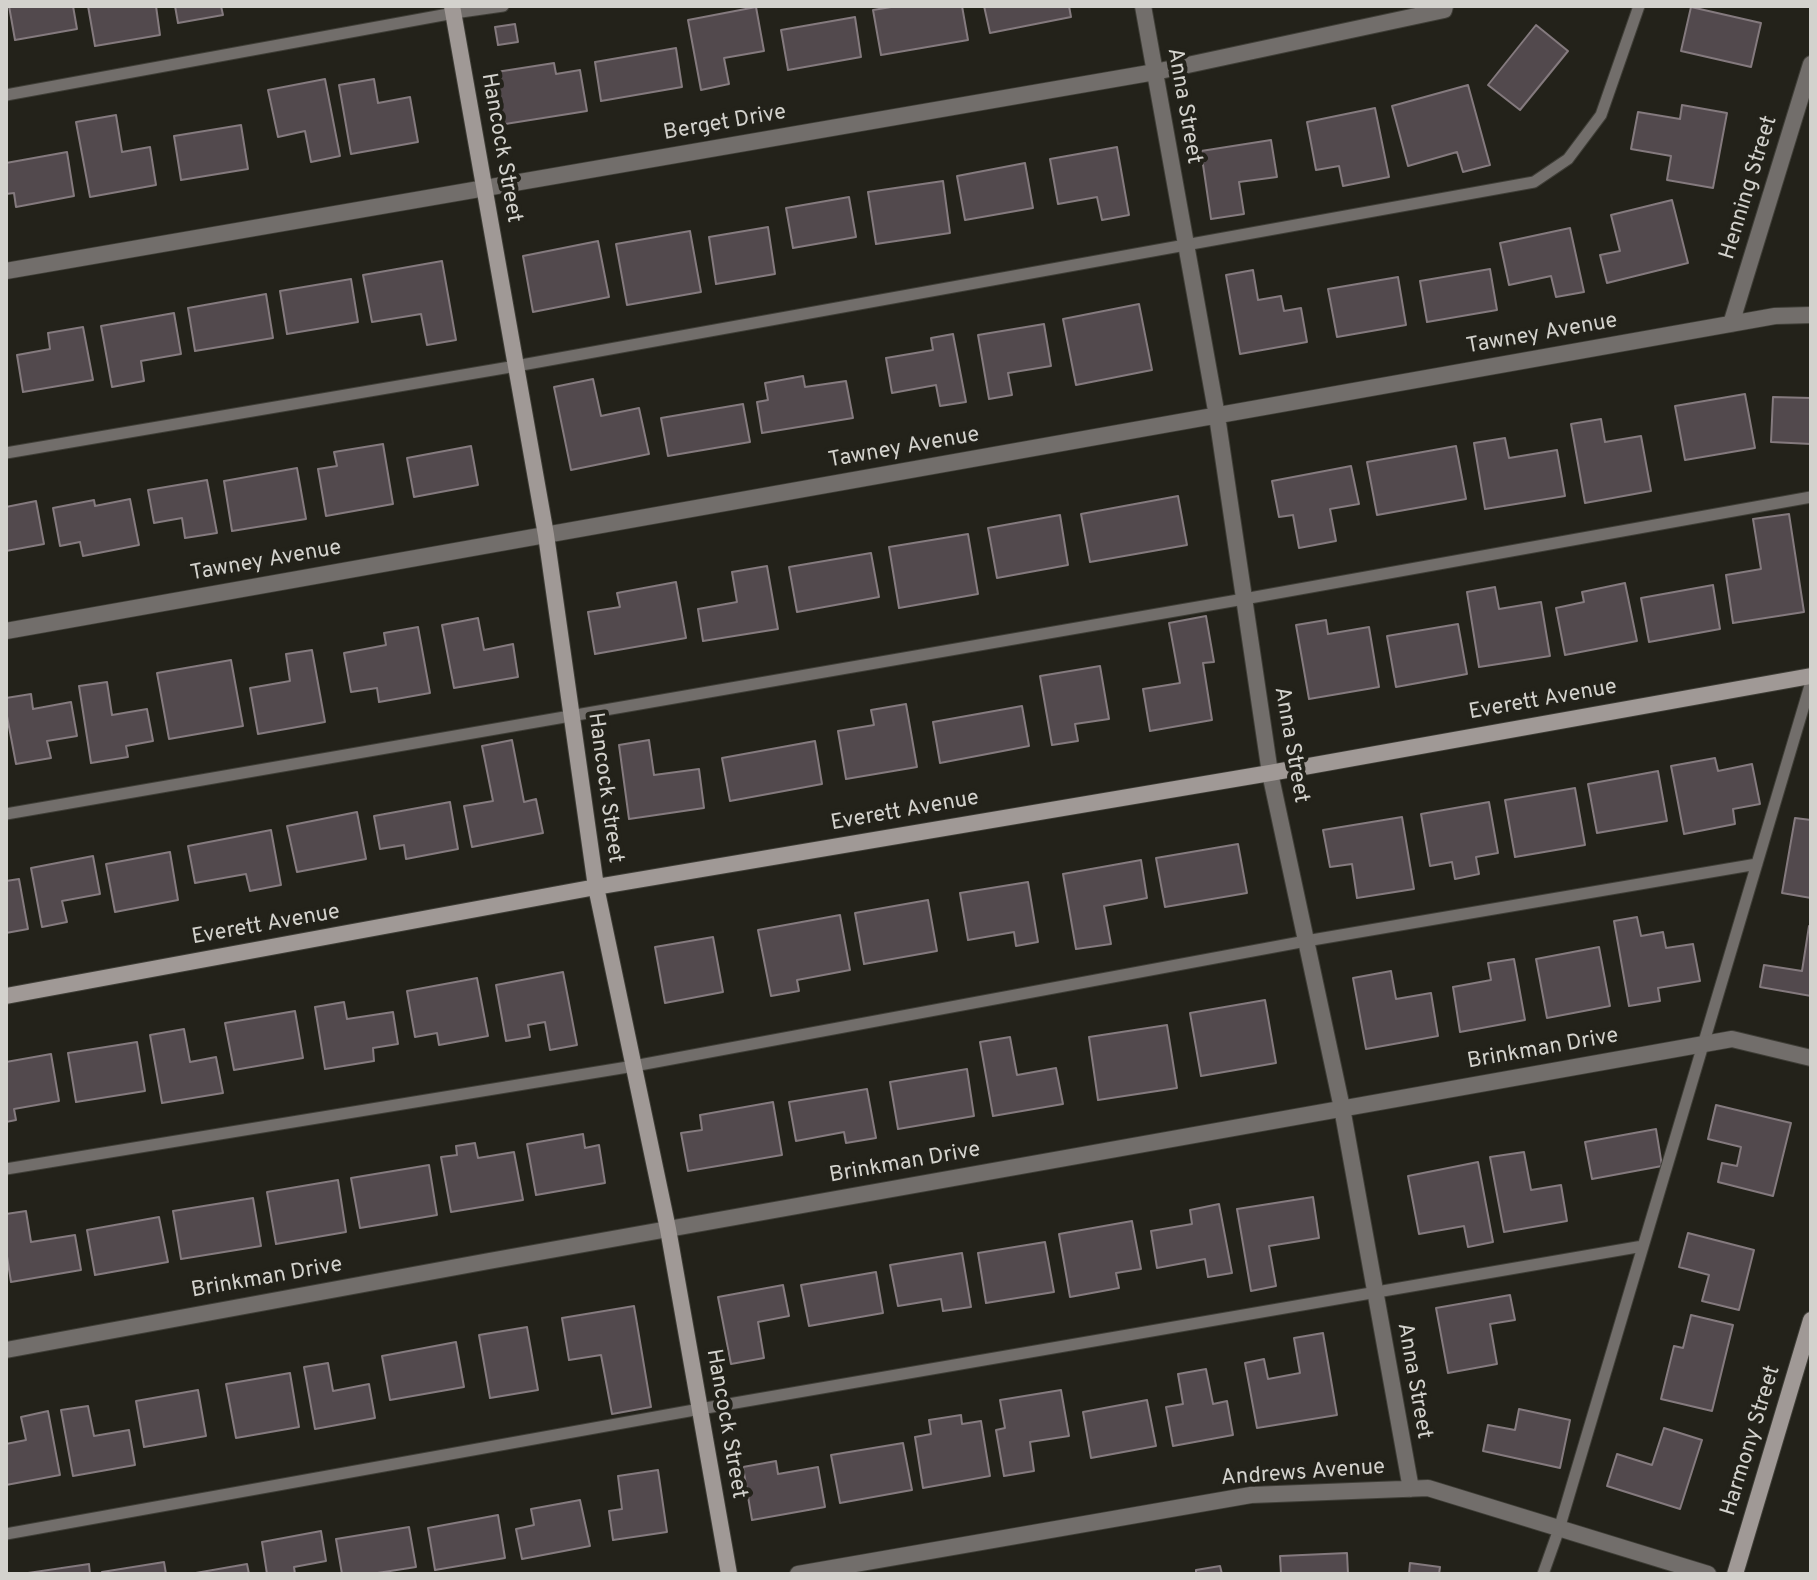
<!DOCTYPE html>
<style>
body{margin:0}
#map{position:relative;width:1817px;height:1580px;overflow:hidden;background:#23221a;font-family:Overpass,sans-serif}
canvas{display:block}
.frame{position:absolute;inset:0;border:8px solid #d3d2cd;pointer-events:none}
</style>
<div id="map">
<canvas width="1817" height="1580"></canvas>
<div class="frame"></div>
</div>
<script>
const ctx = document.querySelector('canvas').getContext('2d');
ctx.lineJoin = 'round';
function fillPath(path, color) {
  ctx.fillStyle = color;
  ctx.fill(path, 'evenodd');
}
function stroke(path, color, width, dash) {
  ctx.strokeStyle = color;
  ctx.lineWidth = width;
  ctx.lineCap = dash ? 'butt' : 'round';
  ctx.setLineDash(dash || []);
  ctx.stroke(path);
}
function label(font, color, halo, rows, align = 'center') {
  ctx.font = font + ' Overpass,sans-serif';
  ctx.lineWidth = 8;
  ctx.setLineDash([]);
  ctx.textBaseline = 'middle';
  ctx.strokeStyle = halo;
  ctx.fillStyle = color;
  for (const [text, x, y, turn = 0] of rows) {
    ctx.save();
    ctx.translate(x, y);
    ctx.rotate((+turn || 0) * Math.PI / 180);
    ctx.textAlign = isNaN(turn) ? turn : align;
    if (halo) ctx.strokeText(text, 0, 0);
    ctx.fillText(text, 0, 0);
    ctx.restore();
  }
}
const building = new Path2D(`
 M9,6H73L77,29L15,40Z
 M88,6H156L160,35L95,46Z
 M175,6H221L223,15L178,23Z
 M897,6H962L968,40L881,55L873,10Z
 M984,6H1069L1071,17L990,33Z
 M756,7L764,51L724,58L729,84L701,90L688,20Z
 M1691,7L1761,23L1751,67L1681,51Z
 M855,17L861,57L788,70L781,30Z
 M515,24L518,42L498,45L495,27Z
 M1536,25L1568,51L1520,110L1488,85Z
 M676,48L682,87L601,101L595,62Z
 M554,63L556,74L580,70L587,111L499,125L490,73Z
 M325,79L340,156L311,162L305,131L278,137L268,90Z
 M374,79L378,103L410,97L418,142L351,154L339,85Z
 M1468,85L1490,165L1463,172L1457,152L1408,166L1392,106Z
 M1682,105L1727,113L1713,188L1667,180L1671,156L1631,149L1638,112L1680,119Z
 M1375,108L1389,177L1343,186L1339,166L1316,170L1307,122Z
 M116,115L122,152L150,147L156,185L90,197L76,122Z
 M241,125L248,169L181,180L174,136Z
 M1271,140L1277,177L1239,182L1244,214L1211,219L1201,151Z
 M1117,147L1129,215L1102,220L1097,197L1058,204L1050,159Z
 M67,152L74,196L16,207L14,193L6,194V163Z
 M1025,163L1033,208L965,220L957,176Z
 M943,181L950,233L876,244L868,192Z
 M849,197L856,237L793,248L786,208Z
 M1672,200L1688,263L1607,283L1600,255L1620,251L1611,215Z
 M768,227L775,274L716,284L709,237Z
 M1570,228L1584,292L1556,297L1551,276L1509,285L1500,243Z
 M690,231L701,292L627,305L616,244Z
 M598,241L609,297L533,312L523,256Z
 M442,261L456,340L427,345L421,314L372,322L363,275Z
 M1490,269L1497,310L1427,322L1420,281Z
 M1253,270L1258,300L1281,296L1284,311L1301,308L1307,342L1240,354L1226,275Z
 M1398,277L1406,325L1337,337L1328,289Z
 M351,279L358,322L287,334L280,291Z
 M266,294L273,338L195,351L188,308Z
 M1139,304L1152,370L1076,385L1063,319Z
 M174,313L181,354L141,361L144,381L112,387L101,326Z
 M1044,324L1051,366L1008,373L1012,395L989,399L978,335Z
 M83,327L93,380L23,392L17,355L50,349L48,333Z
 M953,334L966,402L940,406L936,385L892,393L886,358L933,350L931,338Z
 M803,376L805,387L846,381L853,418L762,433L757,402L768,400L765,383Z
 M593,379L601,416L639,408L649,454L571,470L554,387Z
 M1745,394L1755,448L1685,460L1675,406Z
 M1773,397L1811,398V444L1771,442Z
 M743,404L750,442L668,456L661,418Z
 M1601,419L1605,442L1641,436L1651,491L1585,503L1571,424Z
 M1505,438L1509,458L1557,450L1565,496L1485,509L1474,443Z
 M383,444L393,504L326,516L318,469L337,466L334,452Z
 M471,446L478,485L414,497L407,458Z
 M1456,446L1466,499L1377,515L1367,462Z
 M1351,466L1359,504L1330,509L1336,541L1299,548L1293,515L1279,517L1272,481Z
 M297,468L306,519L232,531L224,481Z
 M207,480L217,533L185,538L182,518L154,523L148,490Z
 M1178,496L1187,545L1090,562L1081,514Z
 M130,499L139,545L83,556L80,542L60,546L53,508L94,500L95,506Z
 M36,501L44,544L6,551V507Z
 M1789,514L1804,612L1733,623L1726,575L1761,569L1753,519Z
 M1060,515L1068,565L997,578L988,528Z
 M968,534L978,594L899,608L889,547Z
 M871,553L879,597L797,612L789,567Z
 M767,566L778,629L703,641L698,609L737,602L732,572Z
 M676,582L686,638L595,654L588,612L620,607L617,593Z
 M1625,583L1637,641L1565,655L1556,608L1584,602L1582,592Z
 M1713,585L1720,629L1649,642L1641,598Z
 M1495,587L1499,609L1541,602L1550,656L1479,667L1467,592Z
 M1206,616L1214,662L1203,663L1212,720L1150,731L1143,689L1180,683L1169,623Z
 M478,618L484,650L513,644L518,677L454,688L442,625Z
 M1326,620L1328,634L1369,627L1379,687L1309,699L1296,625Z
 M1458,624L1467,674L1396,687L1387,636Z
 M418,627L430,693L379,702L377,688L351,692L344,653L386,645L384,633Z
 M312,650L325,722L258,734L250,688L290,681L286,654Z
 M231,660L243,726L169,739L157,673Z
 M1100,666L1109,719L1075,724L1078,741L1052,745L1040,676Z
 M107,682L112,715L147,709L153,741L126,746L128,757L91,763L79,686Z
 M31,694L33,709L71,702L77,736L47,741L51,758L16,764L6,711V698Z
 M906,704L917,767L846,779L838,731L874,725L871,710Z
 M1022,706L1029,746L940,763L933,722Z
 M512,740L524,802L536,799L543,833L472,847L464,806L493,801L482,746Z
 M649,740L654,775L699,769L704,808L629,819L619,745Z
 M815,741L822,784L730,801L722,758Z
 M1715,758L1718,771L1752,764L1760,804L1733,809L1735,824L1684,834L1671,766Z
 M1658,771L1667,821L1597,833L1588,784Z
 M1575,788L1585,845L1515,857L1505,800Z
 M450,802L458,849L406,859L404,845L380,849L374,816Z
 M1489,802L1498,853L1476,857L1479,874L1455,879L1452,862L1430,866L1421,814Z
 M357,812L366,859L297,872L287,826Z
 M1402,817L1414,889L1357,898L1352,864L1330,867L1323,830Z
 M1795,818L1811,820V898L1782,893Z
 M271,830L281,885L250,891L246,874L195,883L188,846Z
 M1238,844L1247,893L1165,907L1156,858Z
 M170,852L178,900L115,912L106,864Z
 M93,856L100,894L62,901L67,922L42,927L31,868Z
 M1141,860L1147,898L1104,906L1111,944L1076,949L1063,874Z
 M19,879L28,929L6,933V881Z
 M1028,882L1038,942L1016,946L1014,932L968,940L960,893Z
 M928,900L937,951L864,964L855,913Z
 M840,915L850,970L797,980L799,991L771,996L758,930Z
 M1637,917L1641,936L1663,932L1666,948L1693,944L1700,981L1658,988L1660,1001L1629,1006L1614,921Z
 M1809,926H1811V996L1760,987L1764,965L1802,971Z
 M713,937L723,992L665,1003L655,947Z
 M1599,947L1610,1006L1547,1018L1536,959Z
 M1514,959L1525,1020L1460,1032L1453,987L1491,980L1488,963Z
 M1391,971L1396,999L1431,993L1438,1036L1366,1049L1353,978Z
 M563,972L577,1045L550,1050L545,1022L528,1025L530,1037L506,1041L496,985Z
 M477,978L488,1036L439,1045L437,1033L415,1037L407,991Z
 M1265,1000L1276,1063L1201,1076L1190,1013Z
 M344,1002L347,1019L393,1012L398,1044L373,1048L374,1061L325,1069L315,1007Z
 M295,1011L303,1058L234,1070L225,1023Z
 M1167,1025L1177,1088L1098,1100L1089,1037Z
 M184,1029L190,1062L216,1057L223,1093L162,1103L150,1035Z
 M1010,1037L1017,1075L1056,1068L1063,1104L993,1116L980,1042Z
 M137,1042L145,1091L76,1102L68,1053Z
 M51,1054L59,1101L14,1109L16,1120L6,1122V1062Z
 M967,1069L974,1116L898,1129L890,1082Z
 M867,1089L876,1138L846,1143L844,1132L796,1141L789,1102Z
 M773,1102L782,1155L688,1171L681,1133L702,1130L700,1115Z
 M1716,1105L1791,1123L1773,1196L1718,1182L1722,1163L1737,1166L1741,1147L1708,1139Z
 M1656,1129L1662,1166L1592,1179L1585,1142Z
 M583,1134L585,1148L599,1145L605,1183L536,1195L527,1144Z
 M475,1143L478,1158L514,1152L523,1200L451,1212L441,1157L457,1155L456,1146Z
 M1524,1152L1531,1190L1561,1185L1567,1221L1504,1232L1490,1157Z
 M1478,1162L1493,1242L1468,1247L1464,1226L1419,1234L1408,1176Z
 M429,1165L437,1215L360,1228L351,1178Z
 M338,1180L346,1232L276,1244L267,1192Z
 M1313,1197L1319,1238L1269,1246L1276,1286L1251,1291L1237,1209Z
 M253,1198L261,1246L181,1259L173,1211Z
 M1219,1204L1232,1273L1208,1277L1205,1259L1157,1268L1151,1231L1192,1224L1190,1210Z
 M26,1211L31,1242L75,1235L81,1270L11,1282L6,1250V1214Z
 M159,1217L168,1262L95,1275L87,1230Z
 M1132,1221L1141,1269L1116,1273L1119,1288L1070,1297L1059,1234Z
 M1688,1233L1754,1250L1739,1310L1702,1301L1709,1275L1679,1267Z
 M1045,1242L1054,1292L986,1303L978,1253Z
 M962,1253L971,1307L943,1311L941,1299L898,1306L890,1265Z
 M876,1272L883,1313L809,1326L801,1285Z
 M783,1285L789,1316L758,1322L764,1358L731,1364L718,1297Z
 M1510,1295L1515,1320L1490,1324L1497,1364L1448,1373L1436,1308Z
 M634,1306L651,1407L612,1414L601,1355L569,1360L562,1318Z
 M1691,1315L1733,1325L1712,1411L1661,1399L1674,1346L1683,1348Z
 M527,1327L538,1390L490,1398L479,1335Z
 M1323,1333L1337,1415L1257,1428L1245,1363L1264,1359L1268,1379L1300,1373L1294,1338Z
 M456,1342L464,1387L390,1400L382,1356Z
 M328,1363L333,1391L369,1384L375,1418L315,1429L304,1367Z
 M1206,1369L1213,1404L1227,1401L1233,1435L1173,1446L1166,1407L1183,1404L1178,1374Z
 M290,1373L299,1427L236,1438L226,1384Z
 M198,1390L206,1436L144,1447L136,1401Z
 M1061,1390L1069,1436L1030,1442L1034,1471L1004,1476L996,1430L1005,1428L1000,1400Z
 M1147,1400L1156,1446L1091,1458L1083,1412Z
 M88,1406L94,1436L129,1430L135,1465L73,1476L61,1410Z
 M1519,1409L1570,1420L1560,1468L1483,1451L1488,1425L1515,1430Z
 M48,1411L60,1475L6,1485V1444L26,1440L21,1417Z
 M961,1415L962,1424L981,1421L990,1476L923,1488L915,1437L931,1434L929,1420Z
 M1664,1428L1702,1440L1680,1509L1607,1486L1617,1454L1652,1465Z
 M903,1443L912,1490L840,1503L831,1455Z
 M776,1461L778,1474L818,1467L825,1507L752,1520L743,1467Z
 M658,1470L667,1532L613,1540L609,1511L622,1509L618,1476Z
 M580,1500L590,1546L522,1559L516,1529L534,1525L531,1509Z
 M498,1515L505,1558L435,1570L428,1528Z
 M409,1527L416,1567L371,1574H342L336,1539Z
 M321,1531L326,1561L294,1567L295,1574H267L262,1542Z
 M1347,1553L1348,1574H1281L1280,1556Z
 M164,1562L166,1574H102V1572Z
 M1410,1563L1440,1567L1439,1574H1409Z
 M89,1564L90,1574H28V1573Z
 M247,1564L249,1574H190Z
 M1220,1566L1222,1574H1196V1570Z`);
const lane = new Path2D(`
 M6,95L454,13L503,6
 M6,453L516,366L1534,182L1568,159L1601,115L1639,6
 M6,814L1244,599L1811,497
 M6,1169L634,1066L1306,941L1757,864
 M6,1534L700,1409L1643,1246
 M1543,1574L1559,1529L1811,682`);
const street = new Path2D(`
 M1143,6L1217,416L1270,773L1342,1108L1411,1489
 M6,271L1155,72L1444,10L1445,6
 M1731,324L1811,64
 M6,631L1775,316L1811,315
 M6,1350L489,1261L1732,1039L1811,1058
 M798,1574L1251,1495L1428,1488L1708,1574`);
const secondary = new Path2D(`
 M452,6L546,535L596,887L668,1229L729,1574
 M6,996L596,887L1270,773L1811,676
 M1735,1574L1811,1320`);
const streetNames = [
 ["Anna Street",1183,106,80],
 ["Berget Drive",725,124,-10],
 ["Hancock Street",500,148,80],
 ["Henning Street",1750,188,-73],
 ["Tawney Avenue",1542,335,-10],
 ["Tawney Avenue",904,449,-10],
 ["Tawney Avenue",266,562,-10],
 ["Everett Avenue",1543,701,-10],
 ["Anna Street",1290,745,80],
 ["Hancock Street",604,788,82],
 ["Everett Avenue",905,812,-10],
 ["Everett Avenue",266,926,-10],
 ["Brinkman Drive",1543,1050,-10],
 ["Brinkman Drive",905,1164,-10],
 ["Brinkman Drive",267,1279,-10],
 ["Anna Street",1413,1381,80],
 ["Hancock Street",725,1424,80],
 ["Harmony Street",1752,1441,-73],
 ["Andrews Avenue",1303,1474,-4]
];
fillPath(building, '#52494d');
stroke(building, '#847a7e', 2);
stroke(lane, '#3f3e37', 13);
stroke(street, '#3f3e37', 18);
stroke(secondary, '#3f3e37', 18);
stroke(lane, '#726e6b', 11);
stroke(street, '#726e6b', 16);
stroke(secondary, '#a09996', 16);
label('22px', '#d3d2cd', '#23221a', streetNames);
</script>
